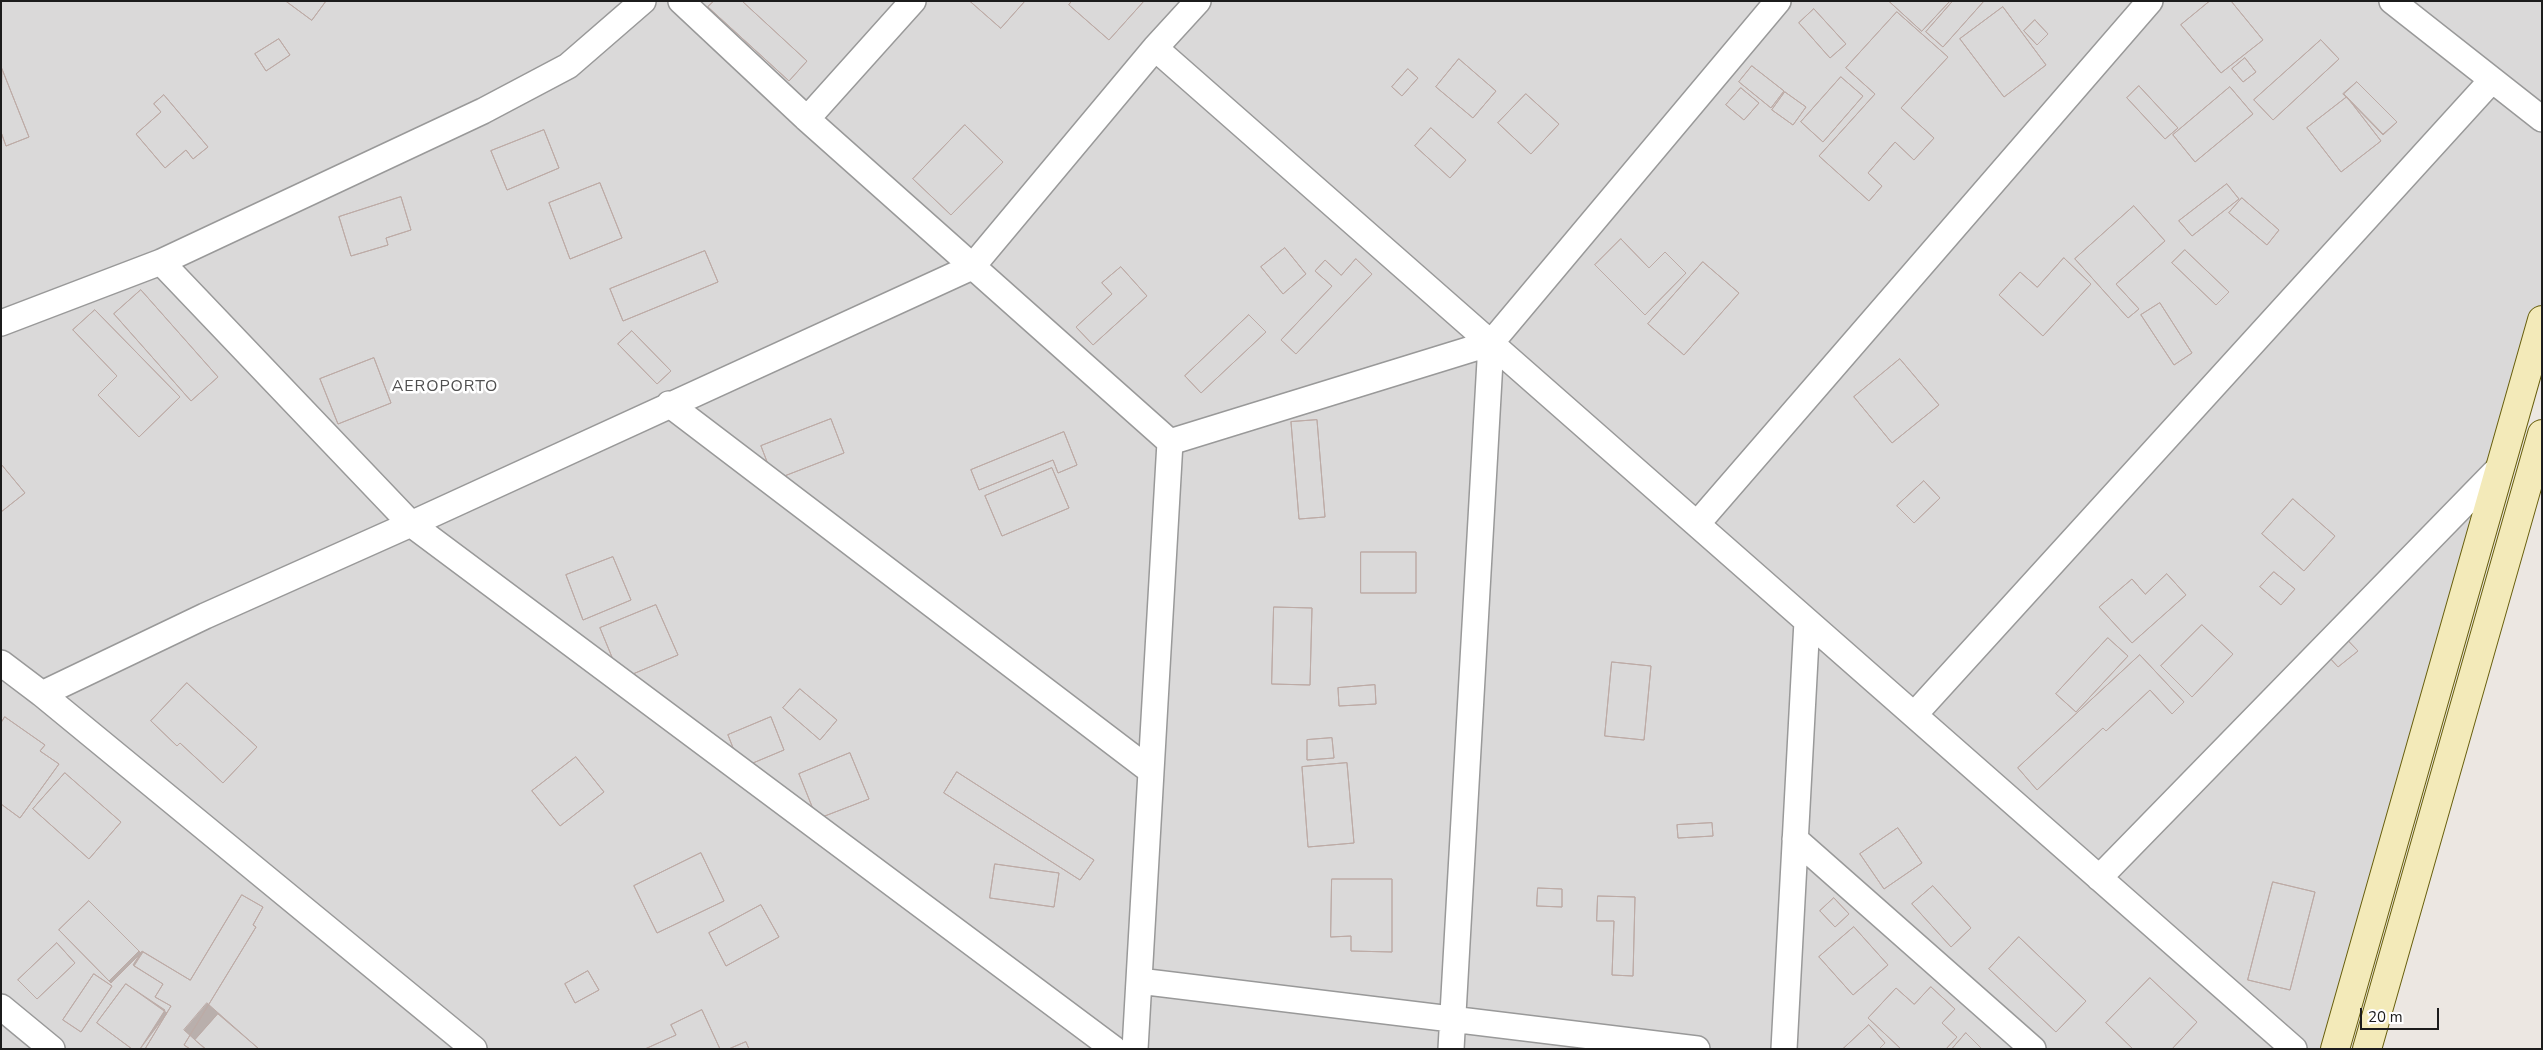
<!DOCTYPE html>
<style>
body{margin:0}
#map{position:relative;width:2543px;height:1050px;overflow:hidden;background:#ece7e2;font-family:"Nunito Sans",sans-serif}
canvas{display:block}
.frame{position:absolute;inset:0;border:2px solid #1c1c1c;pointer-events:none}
.scale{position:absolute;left:2360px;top:1008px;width:79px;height:22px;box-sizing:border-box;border:2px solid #1c1c1c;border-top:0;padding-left:6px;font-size:15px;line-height:18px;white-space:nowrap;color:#1c1c1c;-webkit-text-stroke:4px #fff;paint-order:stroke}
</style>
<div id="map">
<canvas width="2543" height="1050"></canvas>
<div class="frame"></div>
<div class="scale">20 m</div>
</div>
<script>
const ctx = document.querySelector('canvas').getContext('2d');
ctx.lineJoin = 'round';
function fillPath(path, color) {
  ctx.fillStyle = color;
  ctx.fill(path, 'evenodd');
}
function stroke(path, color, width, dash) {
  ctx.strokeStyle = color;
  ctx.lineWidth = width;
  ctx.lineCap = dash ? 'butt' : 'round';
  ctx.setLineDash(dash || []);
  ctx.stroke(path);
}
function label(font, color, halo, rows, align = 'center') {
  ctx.font = font + ' "Nunito Sans",sans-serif';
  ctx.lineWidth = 5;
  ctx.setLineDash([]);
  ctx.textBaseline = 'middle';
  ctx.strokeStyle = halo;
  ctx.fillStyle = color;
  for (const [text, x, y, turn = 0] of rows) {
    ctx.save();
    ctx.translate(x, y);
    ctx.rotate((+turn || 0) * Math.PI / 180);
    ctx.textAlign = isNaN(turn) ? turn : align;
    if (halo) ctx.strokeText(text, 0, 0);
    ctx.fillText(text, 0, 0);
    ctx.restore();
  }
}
const residential = new Path2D(`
 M1,1H2542V321L2336,1049H1Z`);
const building = new Path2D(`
 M286,1H326L312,20Z
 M286,1H326L312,20Z
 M714,1H742L807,61L789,81L708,7Z
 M714,1H742L807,61L789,81L708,7Z
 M970,1H1025L1001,28Z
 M970,1H1025L1001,28Z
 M1072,1H1144L1109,40L1069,5Z
 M1072,1H1144L1109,40L1069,5Z
 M1889,1H1950L1922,31Z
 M1889,1H1950L1922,31Z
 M1953,1H1984L1943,47L1926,32Z
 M1953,1H1984L1943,47L1926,32Z
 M2210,1H2231L2263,40L2221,73L2181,25Z
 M2210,1H2231L2263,40L2221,73L2181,25Z
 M2003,7L2046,65L2004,97L1960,39Z
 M2003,7L2046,65L2004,97L1960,39Z
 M1814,9L1846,44L1830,58L1799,23Z
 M1814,9L1846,44L1830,58L1799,23Z
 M1897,12L1948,57L1901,108L1934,138L1914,160L1895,142L1868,173L1882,186L1869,201L1819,156L1875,94L1846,68Z
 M1897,12L1948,57L1901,108L1934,138L1914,160L1895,142L1868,173L1882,186L1869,201L1819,156L1875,94L1846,68Z
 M2035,20L2048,34L2037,45L2024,31Z
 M2035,20L2048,34L2037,45L2024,31Z
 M279,39L290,55L266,71L255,54Z
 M279,39L290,55L266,71L255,54Z
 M2321,40L2339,59L2273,120L2254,100Z
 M2321,40L2339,59L2273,120L2254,100Z
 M2245,58L2256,72L2243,82L2232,69Z
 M2245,58L2256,72L2243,82L2232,69Z
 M1459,59L1496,91L1473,118L1436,87Z
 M1459,59L1496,91L1473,118L1436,87Z
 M1752,66L1784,91L1771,108L1739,82Z
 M1752,66L1784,91L1771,108L1739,82Z
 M2,69L29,137L6,146L1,132Z
 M2,69L29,137L6,146L1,132Z
 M1408,69L1418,78L1402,96L1392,87Z
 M1408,69L1418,78L1402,96L1392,87Z
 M1841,77L1863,96L1823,142L1801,122Z
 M1841,77L1863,96L1823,142L1801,122Z
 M2357,82L2397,122L2383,134L2344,94Z
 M2357,82L2397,122L2383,135L2343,94Z
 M2139,86L2178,128L2165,139L2127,98Z
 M2139,86L2178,128L2165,139L2127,98Z
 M2230,87L2253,114L2195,162L2173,135Z
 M2230,87L2253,114L2195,162L2173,135Z
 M1741,88L1759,103L1744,120L1726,105Z
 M1741,88L1759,103L1744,120L1726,105Z
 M1785,92L1806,107L1793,125L1772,110Z
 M1785,92L1806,107L1793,125L1772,110Z
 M1526,94L1559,124L1531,154L1498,123Z
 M1526,94L1559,124L1531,154L1498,123Z
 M164,95L208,147L193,159L186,150L165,168L136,134L161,112L154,104Z
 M164,95L208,147L193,159L186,150L165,168L136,134L161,112L154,104Z
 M2347,97L2381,141L2341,172L2307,128Z
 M2347,97L2381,141L2341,172L2307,128Z
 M965,125L1003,162L951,215L913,179Z
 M965,125L1003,162L951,215L913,179Z
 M1431,128L1466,160L1450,178L1415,146Z
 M1431,128L1466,160L1450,178L1415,146Z
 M544,130L559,168L507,190L491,151Z
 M544,130L559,168L507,190L491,151Z
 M600,183L622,238L570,259L549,203Z
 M600,183L622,238L570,259L549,203Z
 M2227,184L2239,199L2192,236L2179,221Z
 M2227,184L2239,199L2192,236L2179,221Z
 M401,197L411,230L386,238L388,245L351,256L339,217Z
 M401,197L411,230L386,238L388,245L351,256L339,217Z
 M2242,198L2279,230L2267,245L2229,213Z
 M2242,198L2279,230L2267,245L2229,213Z
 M2134,206L2165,241L2116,284L2139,309L2128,318L2075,259Z
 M2134,206L2165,241L2116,284L2139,309L2128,318L2075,259Z
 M1621,239L1649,268L1665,252L1686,273L1645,315L1595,265Z
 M1621,239L1649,268L1665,252L1686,273L1645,315L1595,265Z
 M1285,248L1306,274L1283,294L1261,267Z
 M1285,248L1306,274L1283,294L1261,267Z
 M2185,250L2229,292L2216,305L2172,263Z
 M2185,250L2229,292L2216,305L2172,263Z
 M705,251L718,282L623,321L610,289Z
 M705,251L718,282L623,321L610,289Z
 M2064,258L2091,284L2043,336L1999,295L2020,272L2037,287Z
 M2064,258L2091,284L2043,336L1999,295L2020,272L2037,287Z
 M1356,259L1372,274L1296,354L1281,340L1332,286L1315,271L1325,260L1341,275Z
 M1356,259L1372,274L1296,354L1281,340L1332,286L1315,271L1325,260L1341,275Z
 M1703,262L1739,293L1684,355L1648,324Z
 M1703,262L1739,293L1684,355L1648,324Z
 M1121,267L1147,296L1093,345L1076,327L1112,294L1102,283Z
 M1121,267L1147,296L1093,345L1076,327L1112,294L1102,283Z
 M141,290L218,377L191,401L114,314Z
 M141,290L218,377L191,401L114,314Z
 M2160,303L2192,353L2174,365L2141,315Z
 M2160,303L2192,353L2174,365L2141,315Z
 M95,310L180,397L139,437L98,395L117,376L73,330Z
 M95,310L180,397L139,437L98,395L117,376L73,330Z
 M1249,315L1266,332L1201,393L1185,376Z
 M1249,315L1266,332L1201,393L1185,376Z
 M632,331L671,371L657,384L618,344Z
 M632,331L671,371L657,384L618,344Z
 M374,358L391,403L338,424L320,379Z
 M374,358L391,403L338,424L320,379Z
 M1900,359L1939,405L1892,443L1854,397Z
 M1900,359L1939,405L1892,443L1854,397Z
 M831,419L844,453L774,480L761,446Z
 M831,419L844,453L774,480L761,446Z
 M1317,420L1325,517L1299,519L1291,422Z
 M1317,420L1325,517L1299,519L1291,422Z
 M1064,432L1077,465L1058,473L1053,460L979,490L971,470Z
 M1064,432L1077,465L1058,473L1053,460L979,490L971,470Z
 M1,464L25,493L1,512Z
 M1,464L25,493L1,512Z
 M1052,468L1069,508L1002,536L985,496Z
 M1052,468L1069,508L1002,536L985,496Z
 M1924,481L1940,498L1914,523L1897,506Z
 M1924,481L1940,498L1914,523L1897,506Z
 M2293,499L2335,536L2304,571L2262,534Z
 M2293,499L2335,536L2304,571L2262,534Z
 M1361,552H1416V593H1361Z
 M1361,552H1416V593H1361Z
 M613,557L631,600L583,620L566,575Z
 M613,557L631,600L583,620L566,575Z
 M2274,572L2295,589L2281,605L2260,587Z
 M2274,572L2295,589L2281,605L2260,587Z
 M2167,574L2186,595L2132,643L2099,607L2132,579L2145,594Z
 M2167,574L2186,595L2132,643L2099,607L2132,579L2145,594Z
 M656,605L678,655L621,679L600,628Z
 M656,605L678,655L621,679L600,628Z
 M1274,607L1312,608L1310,685L1272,684Z
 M1274,607L1312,608L1310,685L1272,684Z
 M2202,625L2233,654L2192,697L2161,666Z
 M2202,625L2233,654L2192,697L2161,666Z
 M2338,630L2358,651L2338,667L2319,646Z
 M2338,630L2358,651L2338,667L2319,646Z
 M2108,638L2128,656L2076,712L2056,694Z
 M2108,638L2128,656L2076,712L2056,694Z
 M2140,655L2184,702L2172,714L2150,690L2106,731L2103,728L2037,790L2018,768Z
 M2140,655L2184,702L2172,714L2150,690L2106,731L2103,728L2037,790L2018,768Z
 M1612,662L1651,666L1644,740L1605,736Z
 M1612,662L1651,666L1644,740L1605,736Z
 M187,683L257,747L223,783L180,743L177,746L151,721Z
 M187,683L257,747L223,783L180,743L177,746L151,721Z
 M1375,685L1376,704L1339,706L1338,688Z
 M1375,685L1376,704L1339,706L1338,688Z
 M800,689L837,720L820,740L783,708Z
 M800,689L837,720L820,740L783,708Z
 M5,717L45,745L40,751L59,764L20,818L1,804V723Z
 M5,717L45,745L40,751L59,764L20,818L1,804V723Z
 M771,717L784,750L741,768L728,735Z
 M771,717L784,750L741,768L728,735Z
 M1332,738L1334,758L1307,760V740Z
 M1332,738L1334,758L1307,760V740Z
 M850,753L869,799L817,819L799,774Z
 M850,753L869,799L817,819L799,774Z
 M576,757L604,792L560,826L532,791Z
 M576,757L604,792L560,826L532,791Z
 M1347,763L1354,843L1308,847L1302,767Z
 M1347,763L1354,843L1308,847L1302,767Z
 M957,772L1094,860L1080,880L944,793Z
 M957,772L1094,860L1080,880L944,793Z
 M65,773L121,822L89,859L33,809Z
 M65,773L121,822L89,859L33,809Z
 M1712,823L1713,836L1678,838L1677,825Z
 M1712,823L1713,836L1678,838L1677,825Z
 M1898,828L1922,863L1884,889L1860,854Z
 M1898,828L1922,863L1884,889L1860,854Z
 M701,853L724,901L657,933L634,886Z
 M701,853L724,901L657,933L634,886Z
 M995,864L1059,873L1054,907L990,898Z
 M995,864L1059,873L1054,907L990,898Z
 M1332,879H1392V952L1351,951V936L1331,937Z
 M1332,879H1392V952L1351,951V936L1331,937Z
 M2273,882L2315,892L2290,990L2248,980Z
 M2273,882L2315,892L2290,990L2248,980Z
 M1933,886L1971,928L1951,947L1912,904Z
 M1933,886L1971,928L1951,947L1912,904Z
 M1538,888L1562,889V907L1537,906Z
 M1538,888L1562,889V907L1537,906Z
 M242,895L263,907L253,925L256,927L184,1045L190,1049H145L171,1006L155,997L163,984L134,966L143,952L190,980Z
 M242,895L263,907L253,925L256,927L184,1045L190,1049H145L171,1006L155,997L163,984L133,965L142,951L190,980Z
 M1598,896L1635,897L1633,976L1612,975L1614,921H1597Z
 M1598,896L1635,897L1633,976L1612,975L1614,921H1597Z
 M1834,898L1849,914L1835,927L1820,911Z
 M1834,898L1849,914L1835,927L1820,911Z
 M89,901L141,953L111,983L59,930Z
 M89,901L139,951L109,981L59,930Z
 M761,905L779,937L726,966L709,933Z
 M761,905L779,937L726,966L709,933Z
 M1854,927L1888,965L1853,995L1819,957Z
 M1854,927L1888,965L1853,995L1819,957Z
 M2019,937L2086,1001L2056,1032L1989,969Z
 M2019,937L2086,1001L2056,1032L1989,969Z
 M57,943L75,963L37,999L18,980Z
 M57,943L75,963L37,999L18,980Z
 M588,971L599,990L575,1003L565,984Z
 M588,971L599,990L575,1003L565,984Z
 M94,974L112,986L81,1032L63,1020Z
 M94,974L112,986L81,1032L63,1020Z
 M2150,978L2197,1022L2172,1049H2133L2106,1023Z
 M2150,978L2197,1022L2172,1049H2133L2106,1023Z
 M126,984L167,1013L140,1049H132L97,1023Z
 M126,984L165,1010L140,1049H132L97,1023Z
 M1931,987L1955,1009L1942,1023L1957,1037L1946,1049H1901L1868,1018L1896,988L1914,1004Z
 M1931,987L1955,1009L1942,1023L1957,1037L1946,1049H1901L1868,1018L1896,988L1914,1004Z
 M207,1003L259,1049H205L184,1030Z
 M702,1010L720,1049H645L676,1035L671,1025Z
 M702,1010L720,1049H645L676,1035L671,1025Z
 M218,1014L259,1049H206L195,1040Z
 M1869,1025L1885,1043L1879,1049H1843Z
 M1869,1025L1885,1043L1879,1049H1843Z
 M1966,1033L1982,1049H1952Z
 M1966,1033L1982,1049H1952Z
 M746,1042L749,1049H729Z
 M746,1042L749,1049H729Z`);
const street = new Path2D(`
 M681,1L807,119L1170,442
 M2392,1L2542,119
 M1155,48L2294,1049
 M807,119L913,1
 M161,262L411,524L1114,1049
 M1,323L161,262L483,111L568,66L643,1
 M669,404L1151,771
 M1170,442L1491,343L1778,1
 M1697,524L2150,1
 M1,663L42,694L474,1049
 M42,694L205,616L411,524L972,267L1155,48L1198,1
 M1914,715L2491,81
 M1795,839L2033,1049
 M2099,878L2500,467
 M1139,981L1697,1049
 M1,1007L52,1049
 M1135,1049L1170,442
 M1451,1049L1491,343
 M1784,1049L1807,621`);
const secondary = new Path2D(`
 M2335,1049L2542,320
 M2367,1049L2542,434`);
const neighbourhoodNames = [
 ["AEROPORTO",445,387]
];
fillPath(residential, '#dad9d9');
fillPath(building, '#b9afac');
stroke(building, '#bdaba6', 1);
stroke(street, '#999', 28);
stroke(secondary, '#685f0d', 30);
stroke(street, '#fff', 25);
stroke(secondary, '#f3eab9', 28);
ctx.letterSpacing = '1px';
label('16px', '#4f4f4f', '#fff', neighbourhoodNames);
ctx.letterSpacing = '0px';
</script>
